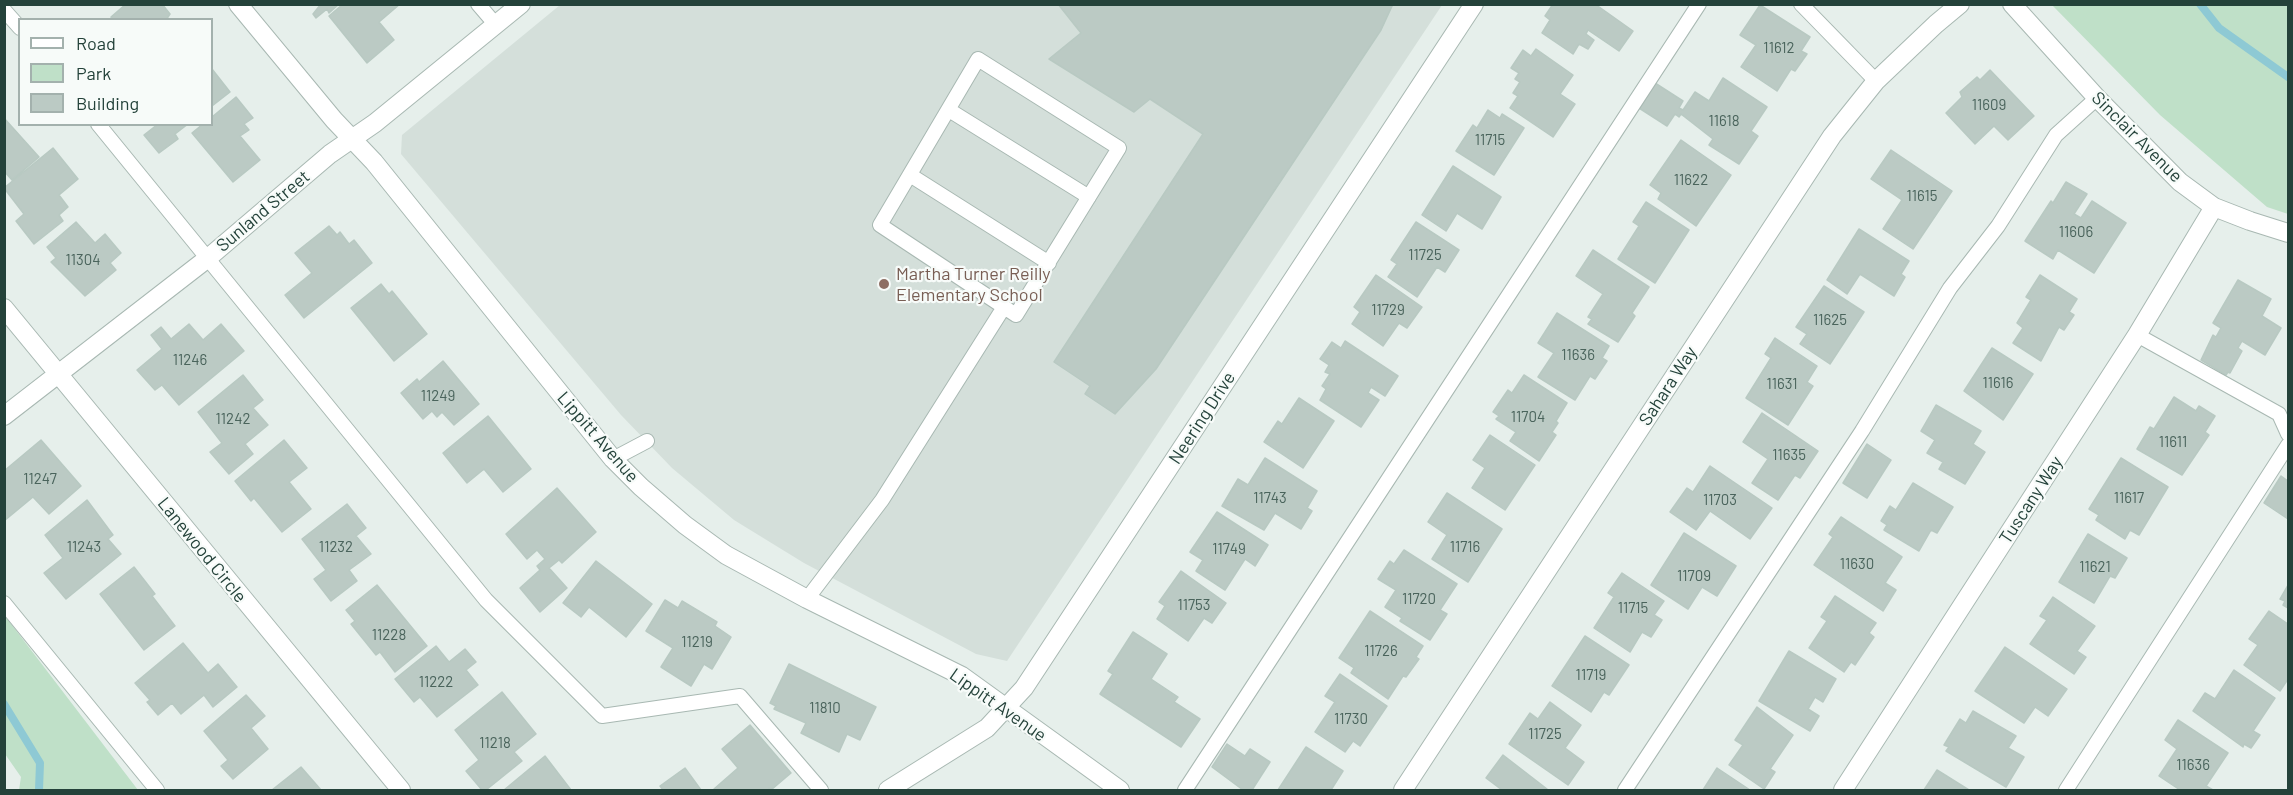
<!DOCTYPE html>
<style>
body{margin:0}
#map{position:relative;width:2293px;height:795px;overflow:hidden;background:#e6efeb;font-family:Barlow,sans-serif}
canvas{display:block}
.frame{position:absolute;inset:0;border:6px solid #24423a;pointer-events:none}
.legend{position:absolute;left:18px;top:18px;width:195px;height:108px;box-sizing:border-box;background:#f7fbf9;border:2px solid #a3b1ad;margin:0;padding:8px 10px;list-style:none;font-size:18px;color:#24423a}
.legend li{display:flex;align-items:center;gap:12px;height:30px}
.legend b{width:30px;border:2px solid #a3b1ad}
</style>
<div id="map">
<canvas width="2293" height="795"></canvas>
<div class="frame"></div>
<ul class="legend">
<li><b style="height:8px;background:#fff"></b>Road</li>
<li><b style="height:16px;background:#bfe0c8"></b>Park</li>
<li><b style="height:16px;background:#bbcac4"></b>Building</li>
</ul>
</div>
<script>
const ctx = document.querySelector('canvas').getContext('2d');
ctx.lineJoin = 'round';
function fillPath(path, color) {
  ctx.fillStyle = color;
  ctx.fill(path, 'evenodd');
}
function stroke(path, color, width, dash) {
  ctx.strokeStyle = color;
  ctx.lineWidth = width;
  ctx.lineCap = dash ? 'butt' : 'round';
  ctx.setLineDash(dash || []);
  ctx.stroke(path);
}
function label(font, color, halo, rows, align = 'center') {
  ctx.font = font + ' Barlow,sans-serif';
  ctx.lineWidth = 4.5;
  ctx.setLineDash([]);
  ctx.textBaseline = 'middle';
  ctx.strokeStyle = halo;
  ctx.fillStyle = color;
  for (const [text, x, y, turn = 0] of rows) {
    ctx.save();
    ctx.translate(x, y);
    ctx.rotate((+turn || 0) * Math.PI / 180);
    ctx.textAlign = isNaN(turn) ? turn : align;
    if (halo) ctx.strokeText(text, 0, 0);
    ctx.fillText(text, 0, 0);
    ctx.restore();
  }
}
const built = new Path2D(`
 M560,5H1442L1007,661L976,654L804,563L734,520L672,468L621,415L401,154L402,135Z`);
const green = new Path2D(`
 M2052,5H2288V214L2267,207L2160,115Z
 M4,616H5L138,790H19L21,777L5,754Z`);
const stream = new Path2D(`
 M2200,4L2219,28L2288,77
 M4,704L40,763L39,790`);
const building = new Path2D(`
 M126,4H162L170,14L166,20H113L111,17Z
 M321,4H339L329,13L327,9L316,18L313,14Z
 M343,4H400L379,22L394,40L367,63L329,16Z
 M1058,4H1393L1381,30L1156,369L1115,414L1085,394L1090,386L1054,362L1203,134L1150,99L1134,112L1049,59L1081,33Z
 M1553,4H1595L1633,31L1619,51L1588,30L1586,34L1594,40L1588,49L1579,44L1573,54L1542,33L1550,20L1545,16Z
 M1760,5L1810,37L1801,51L1807,54L1795,71L1791,69L1777,91L1741,67L1756,45L1740,35Z
 M1536,49L1573,75L1560,94L1575,104L1553,137L1510,108L1518,96L1513,93L1520,82L1515,79L1519,73L1511,68L1523,50L1531,56Z
 M212,69L230,92L212,106Z
 M1990,70L2034,116L2008,140L1994,126L1975,144L1946,113L1962,97L1960,92L1977,77L1980,80Z
 M1723,78L1767,107L1751,131L1758,136L1739,164L1709,145L1713,139L1681,114L1679,117L1675,114L1667,126L1639,108L1655,83L1683,101L1679,108L1683,110L1695,92L1709,101Z
 M236,97L253,118L244,124L249,130L240,136L260,160L233,182L192,133L203,124H212V117Z
 M1488,110L1500,118L1502,114L1524,128L1494,175L1456,151L1473,125L1477,128Z
 M4,118L39,157L12,180L4,171Z
 M158,124H188L175,134L178,139L159,153L144,135Z
 M1681,140L1731,175L1696,226L1658,199L1661,193L1650,185Z
 M53,148L78,179L59,195L68,207L59,215L63,221L34,244L16,221L24,214L4,188Z
 M1891,150L1952,191L1913,249L1883,229L1902,200L1871,179Z
 M1453,166L1501,197L1482,229L1457,213L1446,231L1422,215Z
 M2066,182L2087,194L2074,214L2081,218L2092,201L2126,223L2094,273L2058,250L2053,259L2025,241L2051,201L2053,203Z
 M1646,202L1689,230L1655,283L1618,259L1639,226L1633,222Z
 M76,222L95,243L105,234L121,253L110,263L116,270L85,296L51,262L56,258L47,247Z
 M1416,222L1459,250L1445,272L1437,267L1417,297L1388,277L1397,264L1391,260Z
 M329,226L337,235L340,232L349,244L354,240L372,263L304,318L285,295L312,273L295,253Z
 M1859,229L1909,261L1901,274L1905,277L1894,296L1860,274L1847,294L1827,280Z
 M1593,250L1649,287L1632,313L1635,316L1618,342L1588,324L1592,319L1588,317L1603,294L1576,276Z
 M1376,275L1422,307L1407,328L1399,323L1383,346L1352,324L1360,312L1354,307Z
 M2040,275L2077,299L2069,312L2074,315L2064,330L2059,327L2041,361L2013,343L2023,328L2017,323L2031,300L2026,297Z
 M2238,280L2271,299L2262,316L2281,328L2265,355L2242,341L2238,348L2242,351L2230,373L2228,372L2226,375L2201,360L2213,335L2216,337L2221,328L2213,323Z
 M381,284L389,294L392,291L427,334L394,361L351,308Z
 M1824,286L1864,312L1830,364L1800,344L1807,334L1796,327Z
 M1557,313L1609,346L1602,358L1607,361L1595,379L1590,376L1575,400L1538,377L1554,353L1538,343Z
 M189,324L203,340L221,324L244,351L179,405L162,385L155,390L137,370L162,349L151,335L161,327L171,339Z
 M1775,338L1817,366L1807,382L1813,386L1788,425L1746,398L1771,358L1765,354Z
 M1345,341L1398,376L1385,396L1371,387L1368,393L1379,400L1361,427L1320,400L1326,389L1322,386L1330,374L1325,372L1329,365L1320,359L1332,342L1341,348Z
 M1992,348L2033,374L2003,420L1964,391Z
 M443,361L479,404L454,425L442,412L437,417L432,411L423,419L401,393L417,379L419,382Z
 M243,375L263,400L253,408L268,425L245,444L253,454L229,474L210,452L222,443L198,412Z
 M1524,375L1567,403L1556,421L1558,423L1552,432L1556,435L1539,461L1510,441L1516,432L1496,419L1499,416L1493,412L1508,390L1512,393Z
 M2174,397L2196,411L2199,406L2215,416L2205,432L2209,435L2182,475L2137,449L2150,427L2154,429Z
 M1299,398L1334,421L1303,468L1264,442L1278,421L1282,424Z
 M1936,405L1981,431L1973,444L1985,452L1965,484L1939,469L1943,462L1927,453L1935,440L1921,431Z
 M1762,413L1818,451L1800,478L1795,475L1778,500L1752,483L1768,459L1743,442Z
 M488,416L531,469L503,492L484,469L467,483L443,453Z
 M1490,435L1535,465L1505,510L1472,488L1485,468L1473,460Z
 M41,440L81,486L49,514L33,497L4,521V471Z
 M284,440L307,468L289,482L311,509L282,532L254,498L251,501L235,481Z
 M1867,444L1891,460L1867,498L1843,483Z
 M1265,458L1317,491L1307,508L1312,511L1301,529L1275,513L1264,530L1222,506L1238,479L1248,485Z
 M2121,458L2168,487L2139,535L2130,530L2125,539L2096,520L2099,515L2089,509Z
 M1710,466L1772,508L1750,539L1710,511L1696,530L1670,512L1687,488L1693,492Z
 M2281,476L2288,481V519L2264,503Z
 M1913,483L1953,507L1937,533L1931,530L1919,551L1884,530L1887,525L1881,521L1890,506L1896,510Z
 M557,488L596,532L562,563L559,560L549,568L567,588L540,612L520,588L540,570L537,566L545,559L537,550L527,559L506,534Z
 M1447,493L1502,529L1468,582L1432,559L1447,535L1428,522Z
 M87,500L113,535L108,539L121,554L66,599L44,573L63,558L45,535Z
 M347,504L366,528L356,536L371,554L349,570L357,581L331,601L314,579L326,570L302,539Z
 M1217,512L1268,545L1255,566L1245,559L1225,590L1196,571L1203,560L1190,552Z
 M1841,517L1902,557L1885,583L1896,590L1883,611L1814,565L1833,537L1829,534Z
 M1684,533L1736,566L1717,596L1702,587L1688,609L1651,585Z
 M2088,534L2127,558L2115,578L2110,576L2094,603L2059,582Z
 M1404,550L1457,584L1440,610L1447,614L1430,640L1400,621L1402,618L1385,607L1396,590L1378,579L1390,561L1394,564Z
 M596,561L652,604L626,637L589,607L581,617L563,603Z
 M134,567L155,594L152,596L175,626L144,650L100,594Z
 M1181,571L1226,603L1212,623L1204,618L1188,641L1157,619L1165,606L1159,602Z
 M1622,573L1664,601L1654,615L1662,620L1651,637L1642,632L1630,652L1594,628L1614,597L1608,593Z
 M377,585L427,646L395,672L380,652L376,655L351,624L355,621L346,610Z
 M2288,585V608L2283,605L2285,601L2280,599Z
 M1835,596L1876,623L1869,633L1874,637L1855,665L1851,662L1844,672L1809,648L1827,621L1821,617Z
 M2053,597L2095,626L2077,651L2086,657L2074,674L2030,644L2047,620L2040,616Z
 M665,600L678,608L682,601L717,622L715,626L731,637L712,669L704,664L691,686L661,667L673,648L646,631Z
 M1370,611L1423,646L1416,657L1419,659L1406,677L1403,676L1388,699L1351,673L1354,668L1339,658Z
 M2269,611L2288,624V679L2280,691L2244,665L2258,645L2249,639Z
 M1133,632L1167,654L1151,679L1178,697L1174,702L1200,719L1181,747L1100,694L1113,674L1108,671Z
 M1585,636L1629,665L1609,695L1604,692L1591,712L1552,686Z
 M183,643L208,673L218,664L237,687L213,707L204,695L181,714L172,703L158,715L147,702L150,700L135,683Z
 M436,646L449,662L465,649L476,662L466,670L478,685L437,717L420,697L414,702L395,679Z
 M2005,647L2067,689L2048,716L2035,707L2024,723L1975,691Z
 M1789,651L1836,679L1823,702L1815,697L1808,709L1819,716L1810,731L1759,701Z
 M789,664L876,707L860,740L847,734L839,752L801,733L806,723L774,709L776,706L770,703Z
 M2234,670L2275,698L2253,731L2260,735L2251,748L2244,744L2243,747L2193,711L2205,693L2215,699Z
 M1340,674L1387,706L1360,746L1353,741L1345,752L1315,732L1335,702L1325,696Z
 M502,692L536,734L514,752L522,761L486,790H482L466,771L479,760L455,730Z
 M246,695L265,716L251,728L268,749L233,779L221,766L228,760L204,731Z
 M1550,702L1581,725L1565,748L1584,762L1568,785L1509,744L1530,713L1538,719Z
 M1757,707L1793,735L1770,769L1775,772L1764,789L1729,765L1743,745L1735,740Z
 M1973,711L2016,736L2008,748L2024,757L2006,787L1946,751L1949,747L1944,745L1960,719L1966,723Z
 M2178,720L2228,753L2206,786L2213,790H2180L2159,776L2177,749L2165,740Z
 M750,725L791,773L771,790L769,788L766,790H715L714,789L738,768L722,749Z
 M1227,744L1245,756L1250,749L1270,762L1252,790H1243L1212,767Z
 M1306,747L1343,771L1331,790H1278Z
 M1503,755L1547,789L1546,790H1502L1486,778Z
 M545,756L571,790H504Z
 M301,767L321,790H272Z
 M685,768L701,790H663L660,786Z
 M1717,768L1750,790H1703Z
 M1937,770L1969,790H1924Z`);
const service = new Path2D(`
 M478,4L496,25
 M1801,4L1876,81
 M4,10L20,28
 M978,59L1119,148L1016,315L880,225Z
 M949,110L1089,197
 M98,124L486,600L602,716L740,696L821,790
 M910,175L1049,263
 M2137,335L2279,414L2288,434
 M613,459L647,441
 M807,599L882,500L1004,307
 M4,603L157,790
 M1185,790L1699,4
 M1625,790L1862,431L1950,288L1998,226L2056,135L2097,98
 M2066,790L2288,445`);
const minor = new Path2D(`
 M238,4L334,120L374,162L613,459L641,487L685,525L726,555L807,599L962,676L1120,790
 M2012,4L2097,98L2180,182L2214,207L2250,221L2288,233
 M4,308L401,790
 M4,416L208,258L330,154L375,123L521,4
 M888,790L987,728L1024,688L1474,4
 M1403,790L1832,136L1876,81L1936,24L1960,4
 M1843,790L2137,335L2214,207`);
const markers = [
 [884,284,6,"#8d6e63"]
];
const numberNames = [
 ["11612",1779,48],
 ["11609",1989,105],
 ["11618",1724,121],
 ["11715",1490,140],
 ["11622",1691,180],
 ["11615",1922,196],
 ["11606",2076,232],
 ["11725",1425,255],
 ["11304",83,260],
 ["11729",1388,310],
 ["11625",1830,320],
 ["11636",1578,355],
 ["11246",190,360],
 ["11616",1998,383],
 ["11631",1782,384],
 ["11249",438,396],
 ["11704",1528,417],
 ["11242",233,419],
 ["11611",2173,442],
 ["11635",1789,455],
 ["11247",40,479],
 ["11743",1270,498],
 ["11617",2129,498],
 ["11703",1720,500],
 ["11243",84,547],
 ["11232",336,547],
 ["11716",1465,547],
 ["11749",1229,549],
 ["11630",1857,564],
 ["11621",2095,567],
 ["11709",1694,576],
 ["11720",1419,599],
 ["11753",1194,605],
 ["11715",1633,608],
 ["11228",389,635],
 ["11219",697,642],
 ["11726",1381,651],
 ["11719",1591,675],
 ["11222",436,682],
 ["11810",825,708],
 ["11730",1351,719],
 ["11725",1545,734],
 ["11218",495,743],
 ["11636",2193,765]
];
const streetNames = [
 ["Sinclair Avenue",2137,137,45],
 ["Sunland Street",263,211,-40],
 ["Sahara Way",1668,386,-57],
 ["Neering Drive",1202,418,-57],
 ["Lippitt Avenue",598,437,49],
 ["Tuscany Way",2031,500,-57],
 ["Lanewood Circle",202,550,51],
 ["Lippitt Avenue",998,705,35]
];
const educationNames = [
 ["Martha Turner Reilly",896,274],
 ["Elementary School",896,295]
];
fillPath(built, '#d4dfda');
fillPath(green, '#bfe0c8');
stroke(stream, '#8ec9d4', 8);
fillPath(building, '#bbcac4');
stroke(building, '#b8c9c2', 1.5);
stroke(service, '#a8b8b2', 16);
stroke(minor, '#a8b8b2', 20);
stroke(service, '#fff', 14);
stroke(minor, '#fff', 18);
for (const [x, y, r, color] of markers) {
  const dot = new Path2D();
  dot.arc(x, y, r, 0, 2 * Math.PI);
  ctx.fillStyle = color;
  ctx.fill(dot);
  stroke(dot, '#f7fbf9', 2);
}
label('15px', '#4a645c', null, numberNames);
label('18px', '#24423a', '#f7fbf9', streetNames);
label('18px', '#785e54', '#f7fbf9', educationNames, 'left');
</script>
